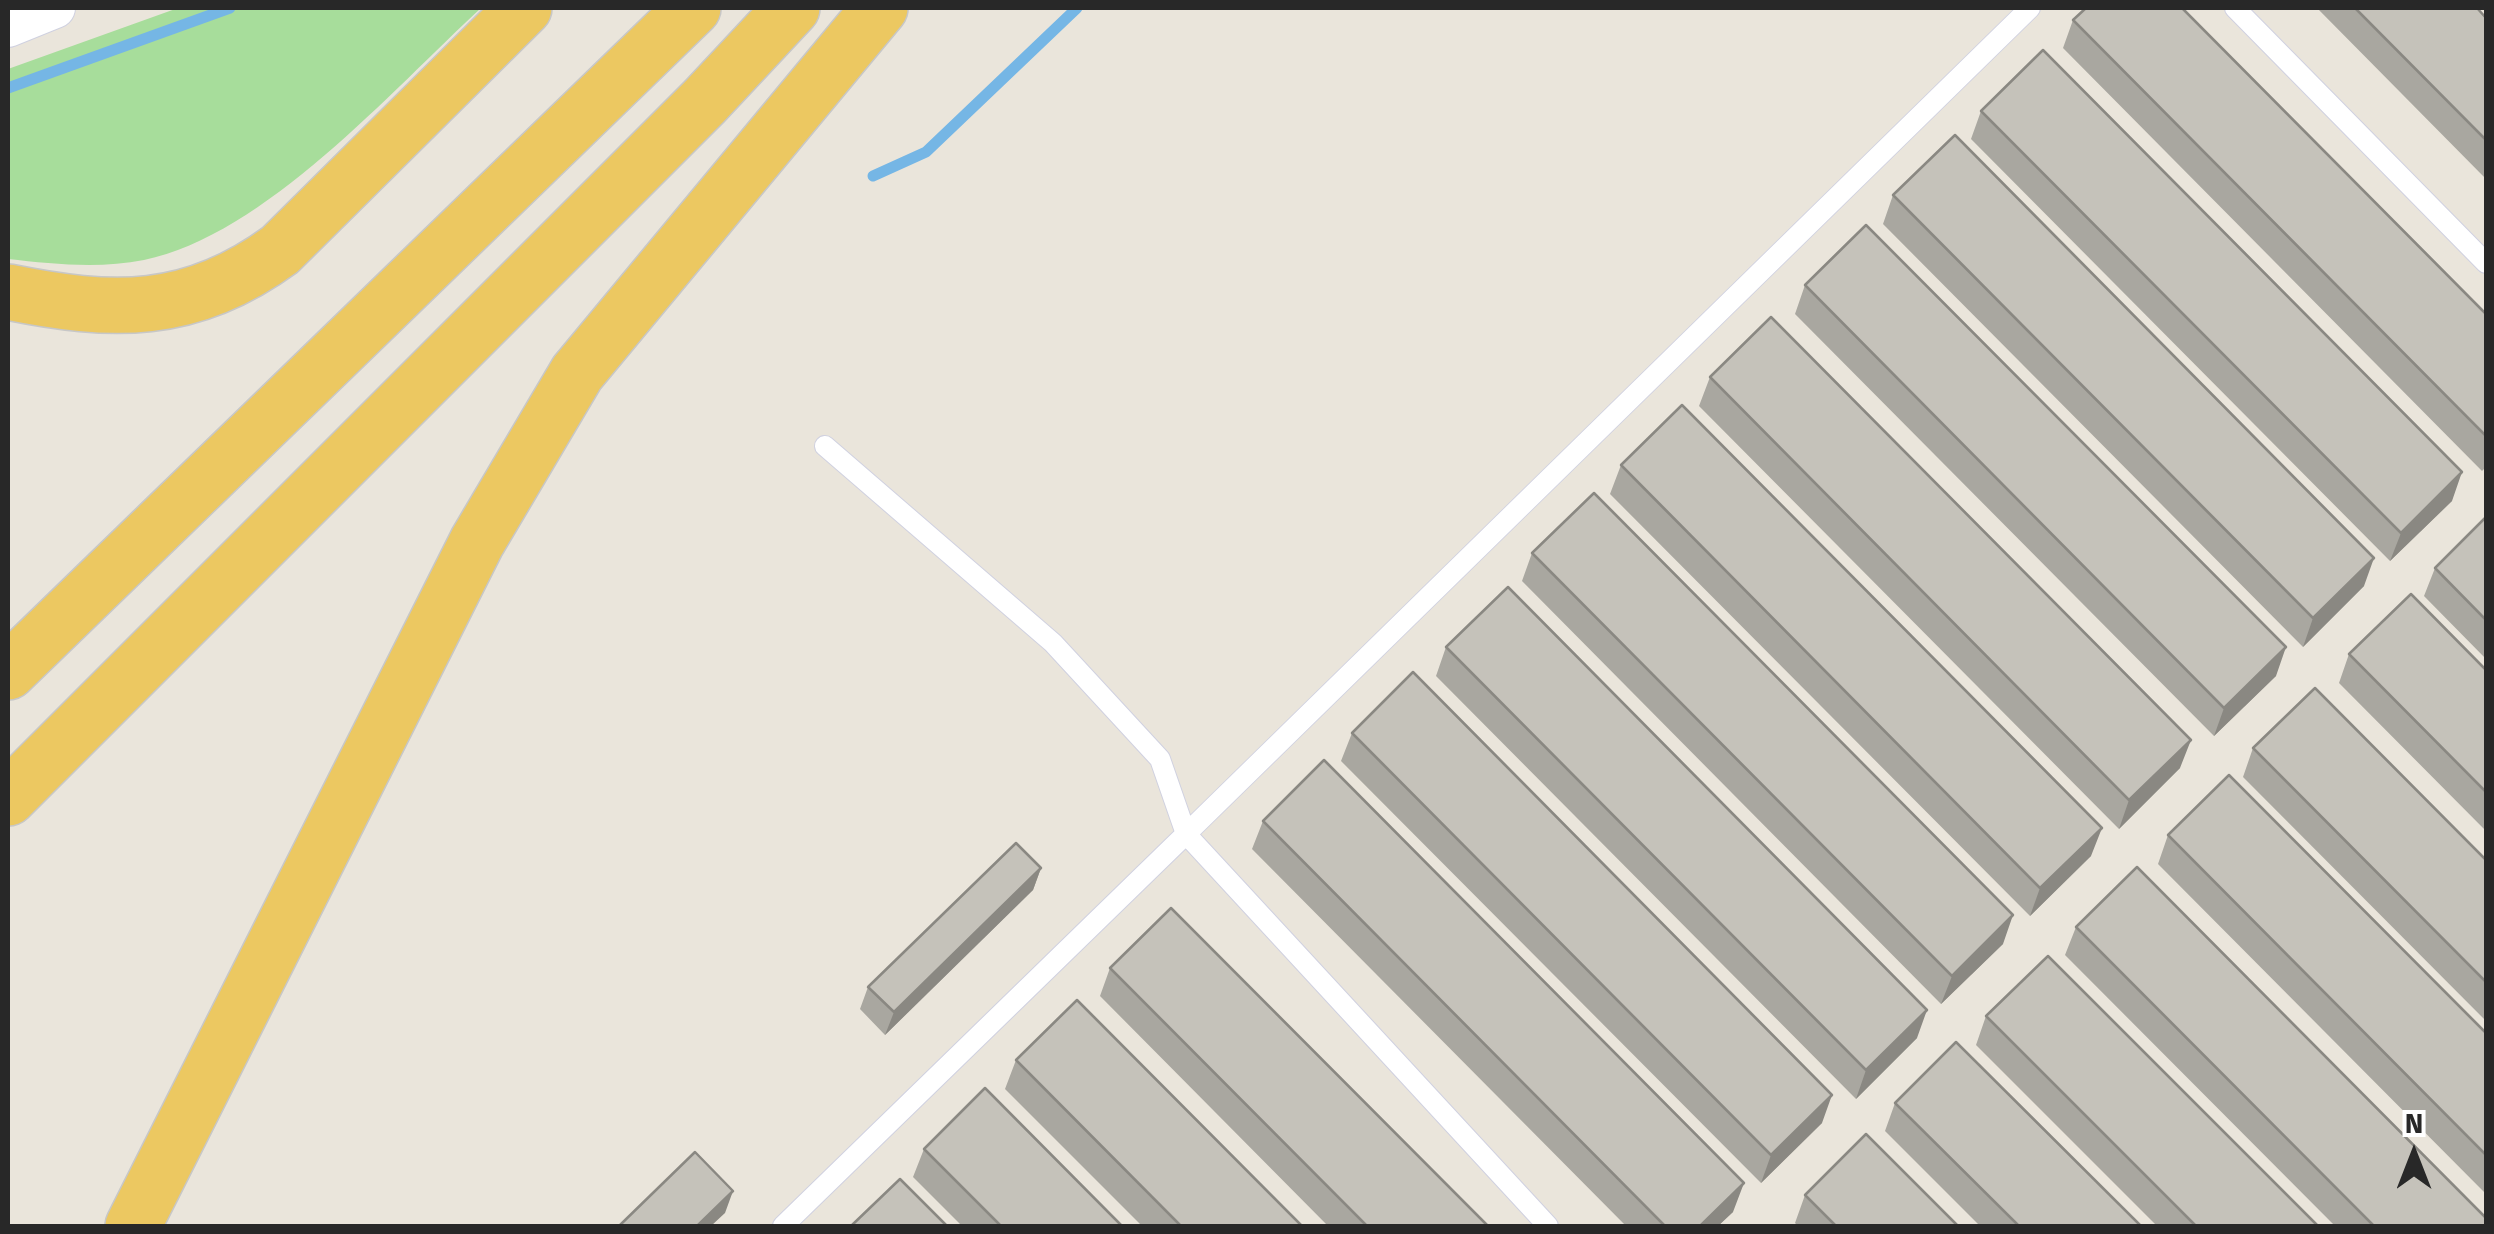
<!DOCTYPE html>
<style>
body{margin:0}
#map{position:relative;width:2494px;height:1234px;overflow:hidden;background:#eae5db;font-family:"Fira Sans",sans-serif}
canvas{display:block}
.frame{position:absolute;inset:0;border:10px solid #282828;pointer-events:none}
.north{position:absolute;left:2364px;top:1104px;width:100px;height:100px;-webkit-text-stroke:8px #fff;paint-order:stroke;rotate:0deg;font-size:28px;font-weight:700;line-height:40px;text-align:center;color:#282828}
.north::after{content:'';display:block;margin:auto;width:35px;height:45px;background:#282828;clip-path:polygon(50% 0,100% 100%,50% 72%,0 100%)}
</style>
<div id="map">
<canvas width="2494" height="1234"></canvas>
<div class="frame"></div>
<div class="north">N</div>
</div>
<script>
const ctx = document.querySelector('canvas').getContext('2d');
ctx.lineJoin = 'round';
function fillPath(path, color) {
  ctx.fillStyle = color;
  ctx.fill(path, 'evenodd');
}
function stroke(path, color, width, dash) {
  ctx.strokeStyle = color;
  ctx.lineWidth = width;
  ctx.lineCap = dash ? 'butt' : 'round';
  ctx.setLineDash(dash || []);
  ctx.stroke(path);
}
const green = new Path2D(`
 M178,8H481C391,91 265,235 144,260C99,269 52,264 8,259V69Z`);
const stream = new Path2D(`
 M8,88L230,8
 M873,176L926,152L1077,8`);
const service = new Path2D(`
 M2235,8L2486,263
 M783,1226L1186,834L1160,759L1053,643L825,446
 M1548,1226L1186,834L2030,8`);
const minor = new Path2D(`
 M8,27L55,8`);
const trunk = new Path2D(`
 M8,292C112,313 190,316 280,250L524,8
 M8,672L693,8
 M8,798L705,101L792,8
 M133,1226L477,542L577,373L880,8`);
const wall = new Path2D(`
 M2317,8H2477L2486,18V179Z
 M2073,20L2486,314V467L2482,471L2063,48Z
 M1981,111L2452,501L2390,561L1971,139Z
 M1893,195L2364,586L2303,647L1883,224Z
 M1805,285L2276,676L2214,736L1795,314Z
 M1710,377L2180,768L2119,829L1699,406Z
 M1621,465L2091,856L2030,916L1610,494Z
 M2486,517V659L2424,596L2435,568Z
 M1532,553L2003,944L1941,1004L1522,581Z
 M1446,647L1917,1038L1856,1099L1436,676Z
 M2349,654L2486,670V831L2339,683Z
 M1352,733L1822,1123L1761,1183L1341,761Z
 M2253,748L2486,860V1021L2243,777Z
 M1263,821L1733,1212L1718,1226H1626L1252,849Z
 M2168,835L2486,1033V1194L2158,864Z
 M1041,868L1033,890L885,1035L860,1009L868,987Z
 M2076,927L2486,1226H2335L2065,955Z
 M1110,968L1488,1226H1328L1100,996Z
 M1986,1016L2318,1226H2157L1976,1045Z
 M1016,1060L1302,1226H1142L1005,1089Z
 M1895,1103L2141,1226H1980L1885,1131Z
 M924,1149L1122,1226H962L913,1177Z
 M1805,1195L1958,1226H1798L1795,1223Z`);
const shadedWall = new Path2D(`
 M2462,472L2452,501L2390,561L2401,533Z
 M2374,558L2364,586L2303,647L2313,618Z
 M2286,647L2276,676L2214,736L2224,708Z
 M2191,740L2180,768L2119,829L2129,800Z
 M2102,828L2091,856L2030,916L2040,888Z
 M1041,868L1033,890L885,1035L894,1012Z
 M2013,915L2003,944L1941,1004L1952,976Z
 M1927,1010L1917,1038L1856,1099L1866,1070Z
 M1832,1095L1822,1123L1761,1183L1771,1155Z
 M1744,1183L1733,1212L1718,1226H1700Z
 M733,1191L725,1213L711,1226H697Z`);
const building = new Path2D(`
 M2086,8H2182L2486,314V436L2073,20Z
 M2355,8H2477L2486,18V140Z
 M2043,50L2462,472L2401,533L1981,111Z
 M1955,135L2374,558L2313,618L1893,195Z
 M1866,225L2286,647L2224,708L1805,285Z
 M1771,317L2191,740L2129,800L1710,377Z
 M1682,405L2102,828L2040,888L1621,465Z
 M1594,493L2013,915L1952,976L1532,553Z
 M2486,517V620L2435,568Z
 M1508,587L1927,1010L1866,1070L1446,647Z
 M2411,594L2486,670V792L2349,654Z
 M1413,672L1832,1095L1771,1155L1352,733Z
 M2315,688L2486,860V982L2253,748Z
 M1324,760L1744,1183L1700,1226H1665L1263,821Z
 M2229,775L2486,1033V1155L2168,835Z
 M1016,843L1041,868L894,1012L868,987Z
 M2137,867L2486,1218V1226H2374L2076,927Z
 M1171,908L1488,1226H1367L1110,968Z
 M2048,956L2318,1226H2196L1986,1016Z
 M1077,1000L1302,1226H1181L1016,1060Z
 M1956,1042L2141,1226H2019L1895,1103Z
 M985,1088L1122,1226H1001L924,1149Z
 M1866,1134L1958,1226H1836L1805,1195Z
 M695,1152L733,1191L697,1226H619Z
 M900,1179L947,1226H851Z`);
fillPath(green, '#a7dd9b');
stroke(stream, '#75b6e5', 11);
stroke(service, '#d0d1e0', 22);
stroke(minor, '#d0d1e0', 42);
stroke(trunk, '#c7c7c7', 58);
stroke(service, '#fff', 20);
stroke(minor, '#fff', 40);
stroke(trunk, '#ecc861', 55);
fillPath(wall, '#a9a7a0');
fillPath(shadedWall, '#8a8882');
fillPath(building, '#c5c2ba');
stroke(building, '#8a8882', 2.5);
</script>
